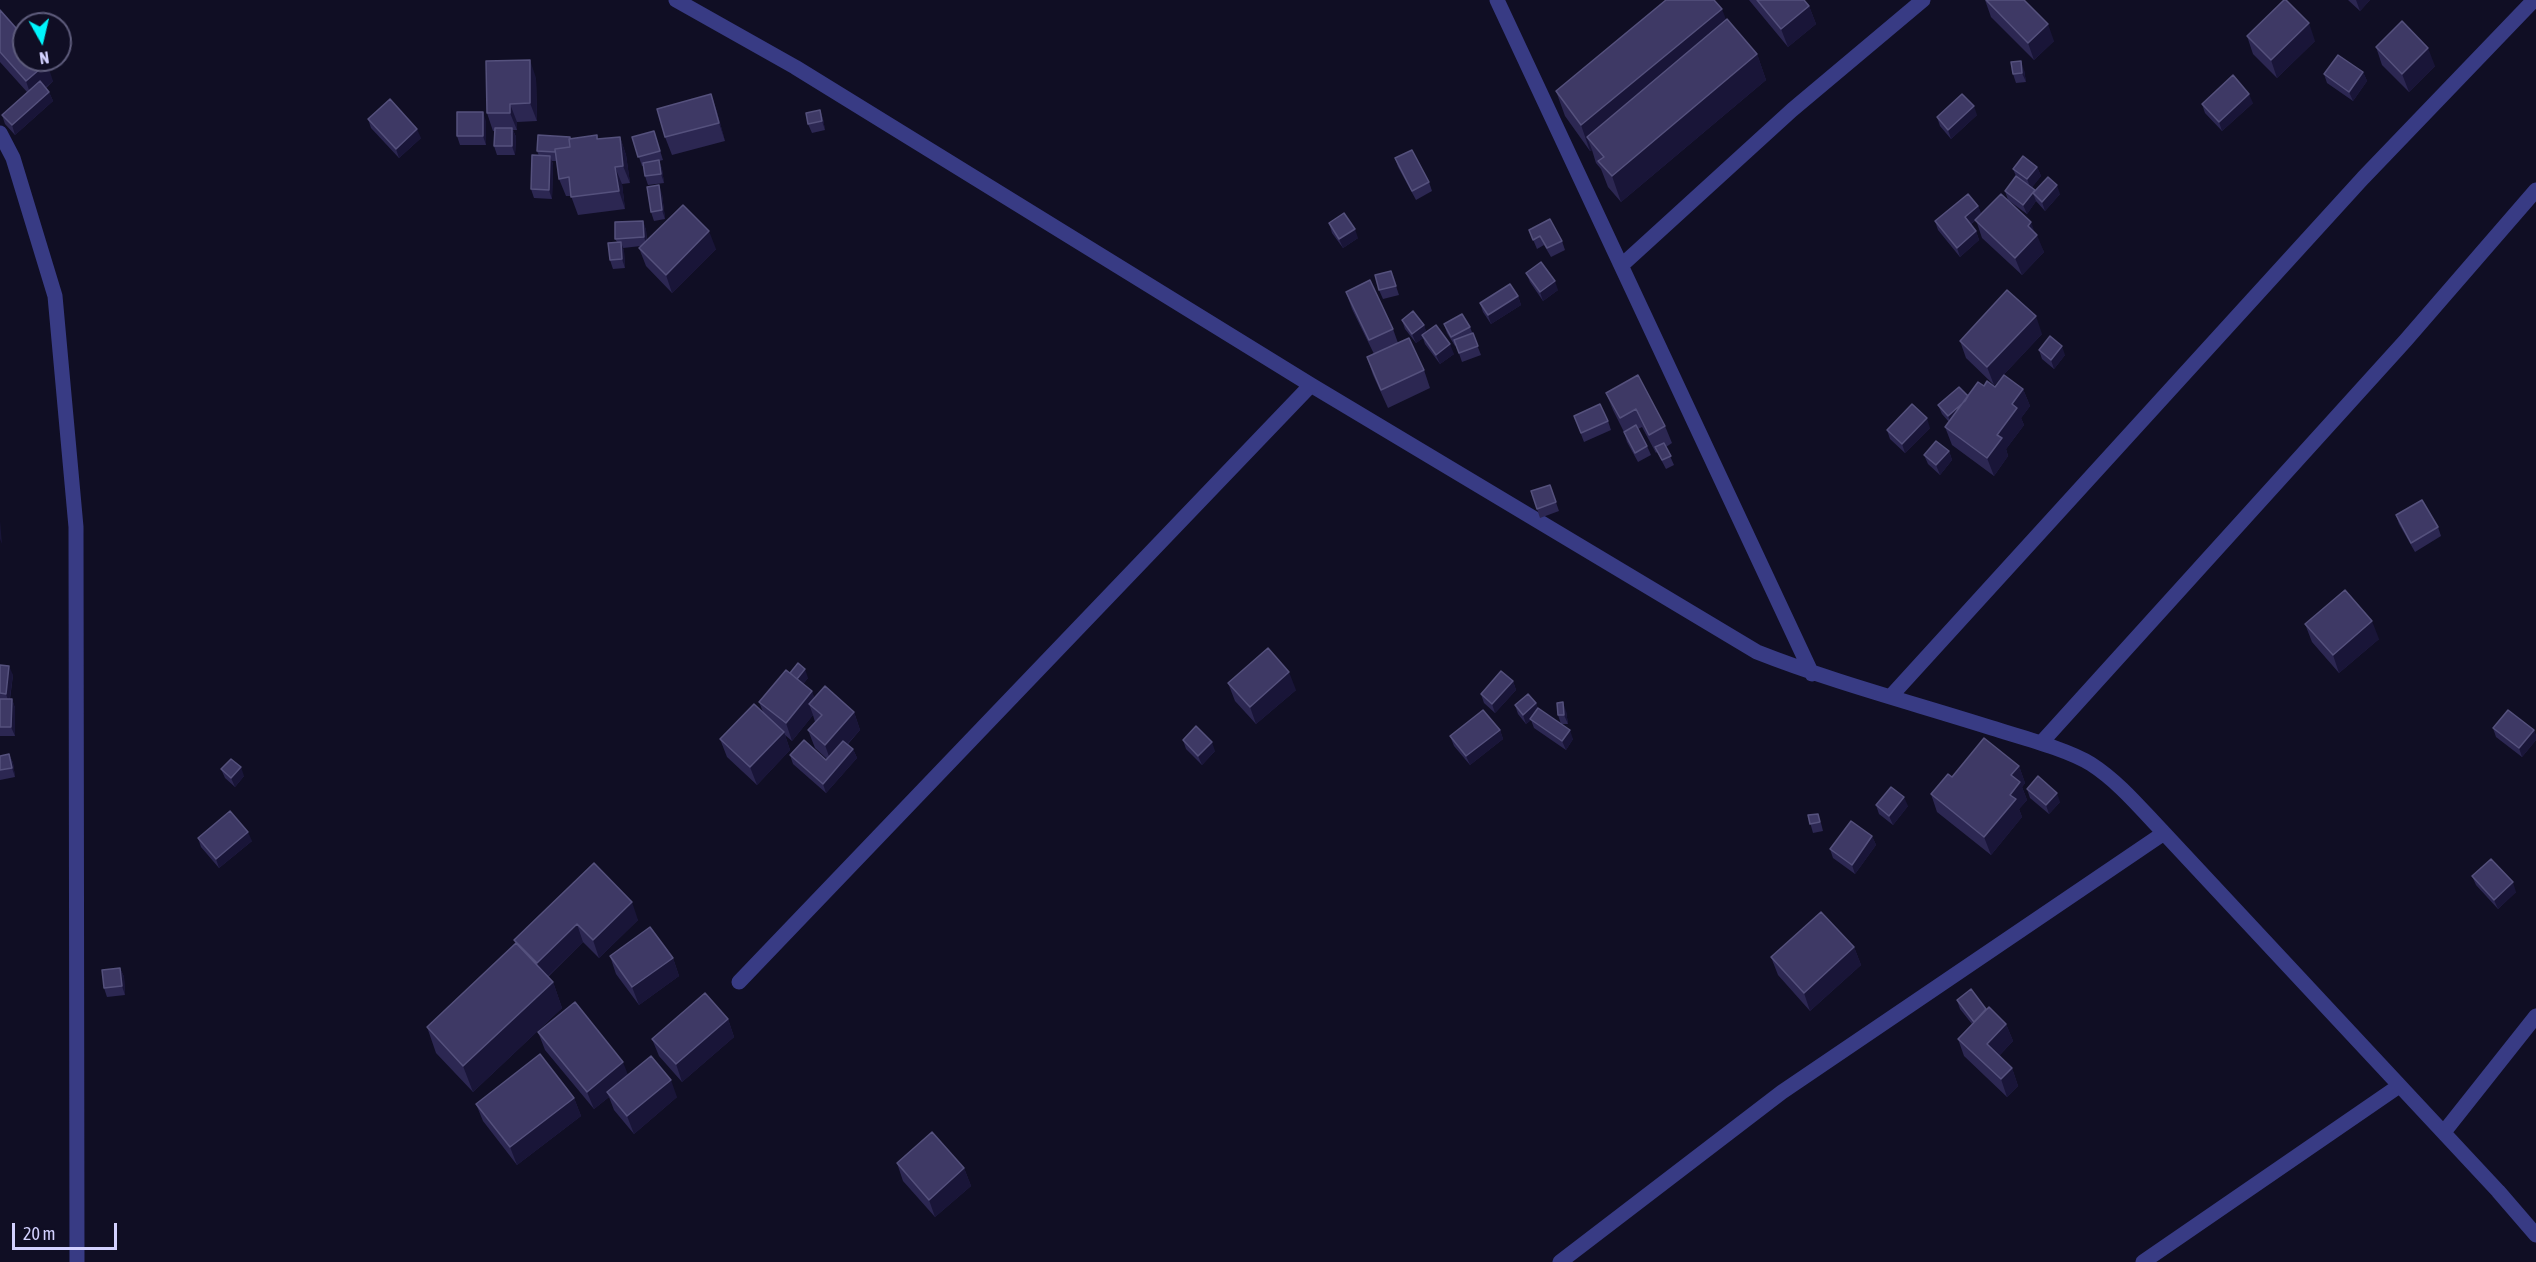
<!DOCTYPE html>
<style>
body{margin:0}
#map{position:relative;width:2536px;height:1262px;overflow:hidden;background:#100e24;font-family:"Asap Condensed",sans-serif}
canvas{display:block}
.north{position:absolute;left:12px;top:12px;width:60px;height:60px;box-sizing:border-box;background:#100e24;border:2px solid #5e5c7c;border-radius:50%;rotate:172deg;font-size:16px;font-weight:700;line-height:24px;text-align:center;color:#d3d1ff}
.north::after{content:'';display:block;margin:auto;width:21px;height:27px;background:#00f5fc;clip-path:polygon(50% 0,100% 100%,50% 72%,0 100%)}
.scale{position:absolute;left:12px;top:1223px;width:105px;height:27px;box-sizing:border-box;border:3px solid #d3d1ff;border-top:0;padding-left:8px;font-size:18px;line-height:21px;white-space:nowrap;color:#d3d1ff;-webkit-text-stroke:4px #100e24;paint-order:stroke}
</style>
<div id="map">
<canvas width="2536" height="1262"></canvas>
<div class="north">N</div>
<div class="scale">20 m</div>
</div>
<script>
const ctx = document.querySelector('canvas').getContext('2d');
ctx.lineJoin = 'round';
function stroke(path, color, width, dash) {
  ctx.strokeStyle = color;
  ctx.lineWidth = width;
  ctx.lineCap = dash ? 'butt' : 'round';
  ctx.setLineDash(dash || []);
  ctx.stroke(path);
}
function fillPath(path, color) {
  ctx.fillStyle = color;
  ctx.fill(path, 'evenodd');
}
const minor = new Path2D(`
 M676,0L795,67L1311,385L1757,652C1833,682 1913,703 1992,728C2020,737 2067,749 2091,764C2119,782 2141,809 2164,833L2498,1191L2536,1235
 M1497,0L1812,674
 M0,133L13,158L55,296L76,527L77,1262
 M1622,265L1792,110L1923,0
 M1891,696L2363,178L2534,0
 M2041,743L2406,340L2536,190
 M739,982L1311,385
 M2444,1132L2536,1016
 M1560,1262L1782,1092L2164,833
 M2143,1262L2399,1086`);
const wall = new Path2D(`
 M1749,0H1804L1809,6L1816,24L1788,47Z
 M1985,0L2054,41L2034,60L1991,17Z
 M2348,0H2370L2360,11Z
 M0,10L53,81L46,88L49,92L53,101L15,135L5,124L2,115L27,92L0,62Z
 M1726,20L1757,54L1766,80L1621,202L1608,187L1601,169L1596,163L1592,150L1590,151L1565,116L1556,91Z
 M2247,36L2315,41L2277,78L2253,54Z
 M2376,47L2435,66L2409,92L2382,65Z
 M2024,70L2026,82L2016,83L2013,74Z
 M2363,72L2367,81L2353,101L2327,83L2324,74Z
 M536,78L537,121L517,122V130H513L516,137L515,155H497L494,146L495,131H493L487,113Z
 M711,94L717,112L725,141L672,155L665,137Z
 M2253,103L2222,131L2205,113L2202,104Z
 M820,110L823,119L825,130L812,133L808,124Z
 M1977,115L1951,139L1940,126L1937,117Z
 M368,119L421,138L399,158L371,128Z
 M486,121V145H460L457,136Z
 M654,131L663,160L659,161L662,169L664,183L648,185L645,176L643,166H642L632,137Z
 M597,135L598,139L620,137L626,155L630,183L622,184L625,209L578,215L571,196H566L559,179L557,161H552L553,165L552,199L534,198L531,189L539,156L537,151L570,137L571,139Z
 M1395,158L1429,182L1432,191L1416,200L1398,167Z
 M2037,167L2041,176L2032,187L2035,191L2060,194L2045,211L2036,201L2027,214L2008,200L2005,191L2016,176L2013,169Z
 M662,194L665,219L654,221L651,212Z
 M1978,206L1981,214L2034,232L2044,252L2022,275L1982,238L1976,220L1971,224L1976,231L1979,240L1960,257L1938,230L1935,221Z
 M643,221L646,230L647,241L716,249L672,293L646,266L639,248L641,246L623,248L624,251L625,268L613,269L610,260L617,242L615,239Z
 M1329,223L1358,238L1343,248L1332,233Z
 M1529,230L1562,241L1565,250L1551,257L1544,245L1537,249Z
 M1391,271L1399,295L1383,299L1379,290Z
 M1526,273L1558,290L1543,301L1530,282Z
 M1346,292L1393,329L1398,343L1424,370L1430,388L1388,408L1373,375L1367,357L1374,354L1352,309Z
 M1518,296L1521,305L1491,324L1483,312L1480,303Z
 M1402,320L1424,325L1426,332L1454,354L1440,364L1425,344L1423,338L1416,343L1405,329Z
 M1444,324L1470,327L1481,355L1462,362L1456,345L1455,346L1447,333Z
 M2042,334L1994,385L1966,358L1960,341Z
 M2039,350L2065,355L2054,369L2042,359Z
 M1984,386L2023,389L2030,406L2021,418L2024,425L2006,449L2008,456L1994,476L1952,445L1945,427L1949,422L1942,414L1938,405L1968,396Z
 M1606,393L1665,426L1672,443L1666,447L1674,465L1666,469L1657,452L1656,453L1642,427L1638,429L1647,446L1651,455L1638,462L1627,442L1624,432L1613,410Z
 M1574,416L1608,421L1611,430L1584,442Z
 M1930,428L1905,453L1890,439L1887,430Z
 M1949,451L1952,460L1940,475L1928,464L1924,455Z
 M1550,485L1559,511L1540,518L1531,491Z
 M2396,515L2438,527L2441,536L2415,552L2399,524Z
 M2305,624L2379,639L2339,673L2312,642Z
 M0,665L13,675L10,699H12L15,708V736H0Z
 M790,673L808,678L803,684L812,691L814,698L854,712L860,730L848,744L853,749L857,758L826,793L793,764L790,755L826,760L827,759L815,748L808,730L815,722L813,715L792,741L785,735L790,750L757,785L727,757L720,739L763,712L759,702Z
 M1513,681L1516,690L1495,713L1484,703L1481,694Z
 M1228,683L1296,690L1256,724L1235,701Z
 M1536,703L1538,709L1561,724L1558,715L1566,711L1568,724H1562L1573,739L1566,750L1534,728L1531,720L1526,724L1518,714L1515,705Z
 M2493,728L2534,730L2536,736V740L2522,757L2496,737Z
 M1500,730L1503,739L1470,765L1454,746L1450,736Z
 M1183,740L1215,751L1202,765L1186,749Z
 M9,754L13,763L15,777L0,780V756Z
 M2019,766L2025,783L2022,787L2027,800L2019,809L2022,817L1991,855L1937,812L1931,794L1952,777Z
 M221,769L244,776L235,787L225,778Z
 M2027,789L2060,802L2049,814L2030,798Z
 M1876,805L1908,806L1893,825L1879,814Z
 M1808,815L1821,823L1823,831L1813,833Z
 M1872,836L1876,845L1855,874L1833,858L1830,849Z
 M198,838L252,841L219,868L201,847Z
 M594,863L638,920L599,958L583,942L548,977L553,982L562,1008L473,1092L436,1053L427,1027L516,944L514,940Z
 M2472,876L2516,892L2498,909L2476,885Z
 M1854,947L1861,965L1810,1011L1778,975L1771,957Z
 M610,956L673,958L679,976L639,1005L616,974Z
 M120,968L124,977L125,995L107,997L104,988Z
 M1957,1000L1986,1009L2006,1024L2013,1041L1999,1056L2012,1068L2018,1086L2007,1097L1964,1056L1958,1039L1972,1024L1960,1009Z
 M728,1019L734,1037L682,1082L659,1056L652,1039Z
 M538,1032L628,1075L677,1097L634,1134L614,1110L609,1097L594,1109L545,1050Z
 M574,1098L581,1116L517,1165L483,1121L476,1104Z
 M897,1163L964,1168L971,1186L935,1217L903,1181Z`);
const shadedWall = new Path2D(`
 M2356,0H2370L2360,11Z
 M1809,6L1816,24L1788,47L1781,29Z
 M1722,9L1732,35L1587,137L1592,150L1590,151L1581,125Z
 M2309,23L2315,41L2277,78L2271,60Z
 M2048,24L2054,41L2034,60L2028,43Z
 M2428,48L2435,66L2409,92L2402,74Z
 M1757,54L1766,80L1621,202L1612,176Z
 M530,60L536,78L537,121L530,103Z
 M2021,61L2024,70L2026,82L2022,73Z
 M47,63L53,81L32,99L26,81Z
 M2363,72L2367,81L2353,101L2349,92Z
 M49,92L53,101L15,135L12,125Z
 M711,94L717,112L725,141L719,123Z
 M2249,94L2253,103L2222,131L2219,122Z
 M510,104L517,122V130L510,113Z
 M1974,106L1977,115L1951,139L1948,130Z
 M820,110L823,119L825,130L822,121Z
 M483,112L486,121V145L483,136Z
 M512,128L516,137L515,155L512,146Z
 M417,129L421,138L399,158L396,149Z
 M620,137L626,155L630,183L623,166Z
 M550,156L553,165L552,199L549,190Z
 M659,160L662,169L664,183L661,174Z
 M615,167L622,184L625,209L619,191Z
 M2037,167L2041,176L2031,189L2027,179Z
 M659,185L662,194L665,219L662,210Z
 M2057,185L2060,194L2045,211L2042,202Z
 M2035,190L2038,198L2033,193L2036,201L2027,214L2023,205Z
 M1978,206L1982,215L1968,226L1965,217Z
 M643,221L646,230L647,246L644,237Z
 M2031,222L2036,236L2037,235L2044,252L2022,275L2015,258L2028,226Z
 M1355,229L1358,238L1343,248L1339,239Z
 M709,231L716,249L672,293L666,275Z
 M1976,231L1979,240L1960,257L1957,248Z
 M621,242L624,251L625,268L622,259Z
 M1555,281L1558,290L1543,301L1540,292Z
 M1518,296L1521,305L1491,324L1488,315Z
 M2036,316L2042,334L1994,385L1987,367Z
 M1424,325L1427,334L1422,335L1423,338L1416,343L1412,334Z
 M1450,344L1454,354L1440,364L1436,355Z
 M2062,346L2065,355L2054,369L2051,360Z
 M2023,389L2030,406L2021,418L2024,425L2006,449L2008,456L1994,476L1987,458L1997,435L2012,404Z
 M1969,397L1951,425L1948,416Z
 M1927,418L1930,428L1905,453L1902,444Z
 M1949,451L1952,460L1940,475L1936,465Z
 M0,521L2,544L0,539Z
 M2372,621L2379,639L2339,673L2333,655Z
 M9,666L13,675L9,703L6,694Z
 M805,669L808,678L800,688L797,679Z
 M1289,672L1296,690L1256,724L1250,707Z
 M1513,681L1516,690L1495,713L1492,704Z
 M812,691L818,709L809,704L813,715L792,741L786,723Z
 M12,699L15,708V736L11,727Z
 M1563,702L1566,711L1568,724L1564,715Z
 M1536,703L1539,713L1526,724L1523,715Z
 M854,712L860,730L831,762L825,745Z
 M1500,730L1503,739L1470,765L1466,756Z
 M1570,730L1573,739L1566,750L1562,741Z
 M2534,730L2536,736V740L2522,757L2519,748Z
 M784,732L790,750L757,785L750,767Z
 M1212,742L1215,751L1202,765L1198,756Z
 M853,749L857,758L826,793L823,784Z
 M9,754L13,763L15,777L12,768Z
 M2019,766L2025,783L2022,787L2027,800L2019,809L2022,817L1991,855L1984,837L2010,795L2011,775Z
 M241,767L244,776L235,787L231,778Z
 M2057,793L2060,802L2049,814L2046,805Z
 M1904,797L1908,806L1893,825L1889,816Z
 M248,832L252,841L219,868L216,859Z
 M1872,836L1876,845L1855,874L1852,865Z
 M2513,882L2516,892L2498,909L2494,900Z
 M632,902L638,920L599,958L593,940Z
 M577,924L583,942L543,981L537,963Z
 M1854,947L1861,965L1810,1011L1804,993Z
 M673,958L679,976L639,1005L632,987Z
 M120,968L124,977L125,995L122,986Z
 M553,982L562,1008L473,1092L463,1066Z
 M728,1019L734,1037L682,1082L676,1064Z
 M2006,1024L2013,1041L1993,1062L1987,1044Z
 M623,1062L630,1080L607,1092L609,1097L594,1109L587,1092Z
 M2012,1068L2018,1086L2007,1097L2001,1079Z
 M671,1080L677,1097L634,1134L627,1116Z
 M574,1098L581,1116L517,1165L510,1147Z
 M964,1168L971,1186L935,1217L929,1200Z`);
const building = new Path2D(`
 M1666,0H1714L1722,9L1581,125L1556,91Z
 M1757,0H1804L1809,6L1781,29Z
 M1986,0H2024L2048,24L2028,43Z
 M2284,0H2286L2309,23L2271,60L2247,36Z
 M0,10L24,37V60H44L47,63L26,81L0,52Z
 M1727,19L1757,54L1612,176L1598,161L1604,157L1587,137Z
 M2402,21L2428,48L2402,74L2376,47Z
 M2338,55L2363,72L2349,92L2324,74Z
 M530,60V103L510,104V113H487L486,61Z
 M2021,61L2022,73L2013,74L2011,62Z
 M2233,75L2249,94L2219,122L2202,104Z
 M40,81L49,92L12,125L2,115Z
 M711,94L719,123L665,137L657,109Z
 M1962,94L1974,106L1948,130L1937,117Z
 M390,99L417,129L396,149L368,119Z
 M820,110L822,121L808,124L806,113Z
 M457,112H483V136H457Z
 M495,128H512V146H494Z
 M654,131L660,151L638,157L632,137Z
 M538,135L570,137V139H569L570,147L555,149V152L537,151Z
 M597,135V139L620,137L623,166L615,167L619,191L571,197L569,177L559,179L555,149L570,147L569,139Z
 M1412,150L1429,182L1412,191L1395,158Z
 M532,155L550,156L549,190L531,189Z
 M2023,156L2037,167L2027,179L2013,169Z
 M659,160L661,174L645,176L643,163Z
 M2016,176L2035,190L2023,205L2005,191Z
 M2048,177L2057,185L2042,202L2033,193Z
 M659,185L662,210L651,212L647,187Z
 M1968,194L1978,206L1965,217L1976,231L1957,248L1935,221Z
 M2001,194L2031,222L2028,226L2037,235L2015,258L1975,220Z
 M683,205L709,231L666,275L639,248Z
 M1344,213L1355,229L1339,239L1329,223Z
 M1550,219L1562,241L1547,248L1540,236L1533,240L1529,230Z
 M643,221L644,237L615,239V222Z
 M621,242L622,259L610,260L608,243Z
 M1541,262L1555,281L1540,292L1526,273Z
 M1391,271L1396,286L1379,290L1375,275Z
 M1370,280L1393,329L1369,340L1346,292Z
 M1510,284L1518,296L1488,315L1480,303Z
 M2007,290L2036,316L1987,367L1960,341Z
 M1413,311L1424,325L1412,334L1402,320Z
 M1462,314L1470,327L1451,337L1444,324Z
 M1436,325L1450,344L1436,355L1422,335Z
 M1473,333L1478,346L1459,353L1454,340Z
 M2050,336L2062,346L2051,360L2039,350Z
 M1409,338L1424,370L1381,390L1367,357Z
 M1638,375L1665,426L1649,435L1636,409L1620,418L1606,393Z
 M2004,375L2023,389L2012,404L2017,408L1997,435L2002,438L1987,458L1945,427L1978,382L1984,386L1987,381L1995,387Z
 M1959,387L1968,396L1965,401L1948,416L1938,405Z
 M1600,404L1608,421L1581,433L1574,416Z
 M1912,404L1927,418L1902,444L1887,430Z
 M1636,425L1647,446L1635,453L1624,432Z
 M1936,441L1949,451L1936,465L1924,455Z
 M1664,443L1671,456L1662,460L1655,447Z
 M1550,485L1556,502L1537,509L1531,491Z
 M2422,500L2438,527L2411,543L2396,515Z
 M2345,590L2372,621L2333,655L2305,624Z
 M1268,648L1289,672L1250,707L1228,683Z
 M798,663L805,669L797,679L790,673Z
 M0,665L9,666L6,694L0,693Z
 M786,670L812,691L786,723L759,702Z
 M1501,671L1513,681L1492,704L1481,694Z
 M825,686L854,712L825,745L808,730L822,715L809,704Z
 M1528,694L1536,703L1523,715L1515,705Z
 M0,699H12L11,727H0Z
 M1563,702L1564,715H1558L1557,703Z
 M754,704L784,732L750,767L720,739Z
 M1538,708L1570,730L1562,741L1530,719Z
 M1483,710L1500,730L1466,756L1450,736Z
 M2508,710L2534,730L2519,748L2493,728Z
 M1196,726L1212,742L1198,756L1183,740Z
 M1984,738L2019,766L2011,775L2020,782L2010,795L2016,799L1984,837L1931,794L1948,774L1952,777Z
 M804,740L826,760L843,741L853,749L823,784L790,755Z
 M9,754L12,768L0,770V756Z
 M231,759L241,767L231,778L221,769Z
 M2038,776L2057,793L2046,805L2027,789Z
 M1891,787L1904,797L1889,816L1876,805Z
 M230,811L248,832L216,859L198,838Z
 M1818,814L1820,822L1810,824L1808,815Z
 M1851,821L1872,836L1852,865L1830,849Z
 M2491,859L2513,882L2494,900L2472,876Z
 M594,863L632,902L593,940L577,924L537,963L514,940Z
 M1821,912L1854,947L1804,993L1771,957Z
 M650,927L673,958L632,987L610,956Z
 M516,943L553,982L463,1066L427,1027Z
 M120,968L122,986L104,988L102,970Z
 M1971,989L1986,1009L1974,1022L1957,1000Z
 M705,993L728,1019L676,1064L652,1039Z
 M575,1002L623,1062L587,1092L538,1032Z
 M1989,1007L2006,1024L1987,1044L2012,1068L2001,1079L1958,1039Z
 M540,1054L574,1098L510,1147L476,1104Z
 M651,1056L671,1080L627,1116L607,1092Z
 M932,1132L964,1168L929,1200L897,1163Z`);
stroke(minor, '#383b84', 15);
fillPath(wall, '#2c2752');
fillPath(shadedWall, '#191538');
fillPath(building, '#3e3965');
stroke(building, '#55517d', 1.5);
</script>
